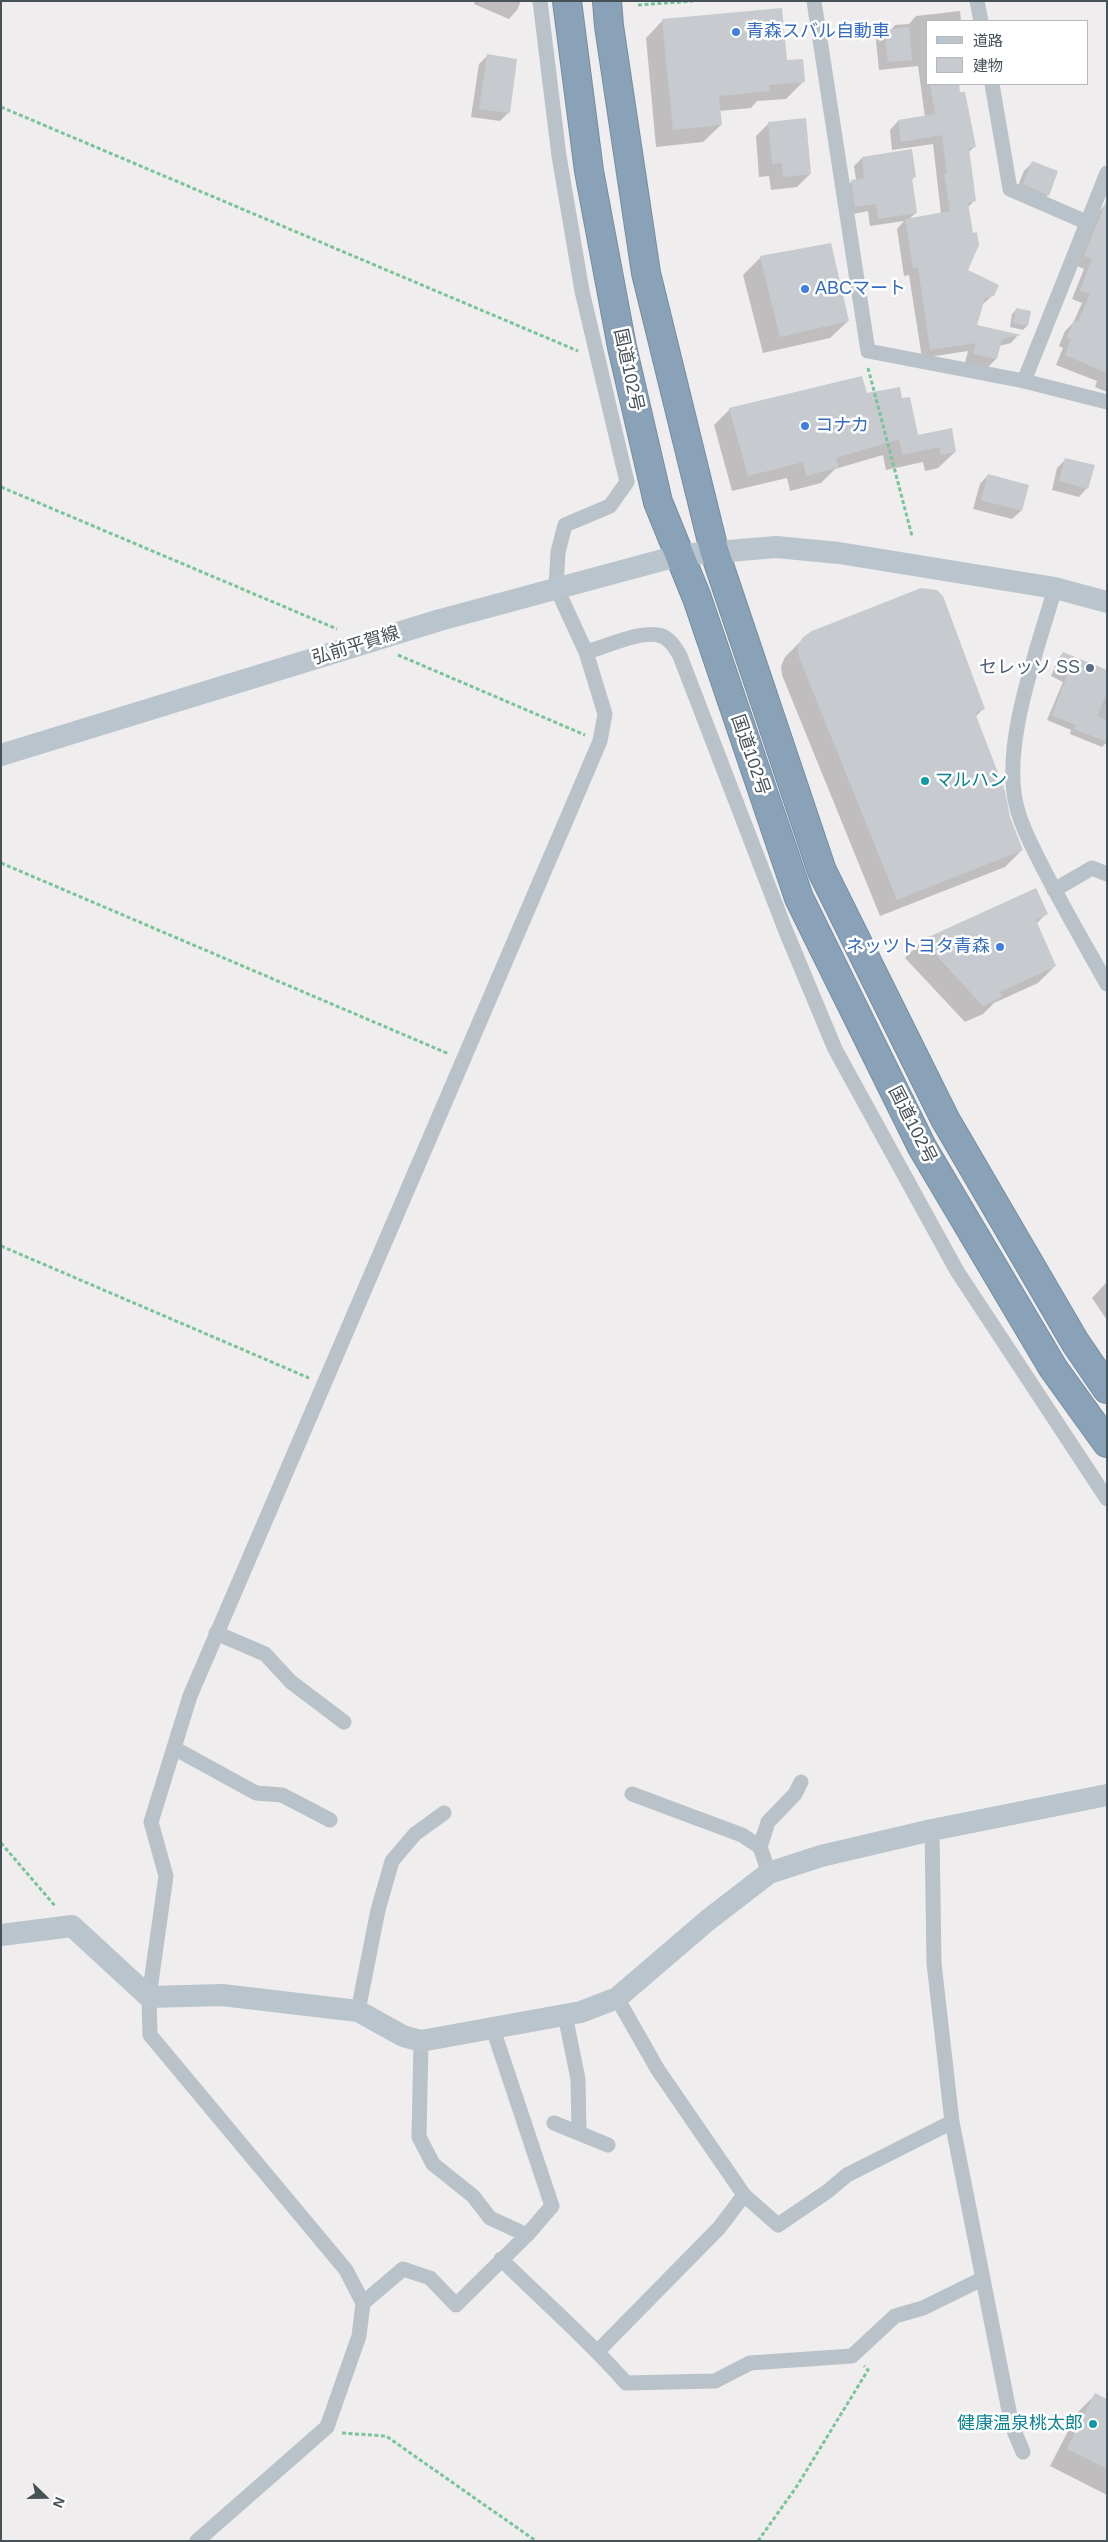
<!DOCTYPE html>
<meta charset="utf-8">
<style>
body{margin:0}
#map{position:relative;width:1108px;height:2542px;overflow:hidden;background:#efeded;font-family:Helvetica,"Noto Sans JP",sans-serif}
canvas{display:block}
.frame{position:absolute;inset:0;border:2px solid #475158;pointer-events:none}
.legend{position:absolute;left:926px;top:20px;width:162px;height:65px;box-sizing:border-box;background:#fff;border:1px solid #b5b9bc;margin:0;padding:6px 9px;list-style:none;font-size:15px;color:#475158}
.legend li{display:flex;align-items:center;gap:10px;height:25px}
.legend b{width:25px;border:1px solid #b5b9bc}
.north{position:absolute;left:20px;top:2472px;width:50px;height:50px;-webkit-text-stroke:4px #fff;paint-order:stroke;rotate:112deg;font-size:14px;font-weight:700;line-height:20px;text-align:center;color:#475158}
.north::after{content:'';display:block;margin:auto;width:18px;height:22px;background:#475158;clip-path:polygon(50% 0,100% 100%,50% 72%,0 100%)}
</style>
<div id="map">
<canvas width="1108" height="2542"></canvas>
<div class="frame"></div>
<ul class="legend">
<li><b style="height:6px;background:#bac4cd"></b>道路</li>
<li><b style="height:14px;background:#c7cacf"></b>建物</li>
</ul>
<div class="north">N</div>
</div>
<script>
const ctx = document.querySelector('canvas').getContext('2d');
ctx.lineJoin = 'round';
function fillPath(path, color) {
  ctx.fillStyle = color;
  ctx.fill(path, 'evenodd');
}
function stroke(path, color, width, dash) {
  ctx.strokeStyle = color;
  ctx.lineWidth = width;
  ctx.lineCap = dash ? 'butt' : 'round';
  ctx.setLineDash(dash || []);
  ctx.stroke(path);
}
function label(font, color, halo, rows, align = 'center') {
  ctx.font = font + ' Helvetica,"Noto Sans JP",sans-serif';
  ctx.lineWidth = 5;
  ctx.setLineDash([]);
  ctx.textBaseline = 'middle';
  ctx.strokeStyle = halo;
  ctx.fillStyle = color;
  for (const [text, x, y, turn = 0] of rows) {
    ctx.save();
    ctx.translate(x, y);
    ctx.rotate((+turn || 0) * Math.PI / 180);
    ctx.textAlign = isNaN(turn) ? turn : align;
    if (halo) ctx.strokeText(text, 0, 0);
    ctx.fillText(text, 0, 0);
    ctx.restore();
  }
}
const shadow = new Path2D(`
 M475,1H521L517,10L509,19L474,4Z
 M960,11L961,21H927V84H957L974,147L968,153L974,201L968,207L966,271L993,295L982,305L975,326L1018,335L1011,343L999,346L996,359L987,368L965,363L968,351L922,358L909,275L904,276L897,229L904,221L870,226L868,211L848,215L844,189L852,181L856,180L854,166L862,158L915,177L911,180L916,213L909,219L941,214L933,144L892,150L890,130L898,121L925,117L918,66L879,70L876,40L885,31H890L895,25L909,24L916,16Z
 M663,20L786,62L804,81L786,99L757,101L751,108L719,111L721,125L703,142L656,147L646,38Z
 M487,56L508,113L500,121L471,117L479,64Z
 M769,123L810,174L797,187L771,190L769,176L759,177L756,136Z
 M1032,163L1048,195L1039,203L1015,193L1024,171Z
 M1105,205L1107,206V392L1095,387L1097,381L1056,365L1063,348L1059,346L1065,331L1073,323L1082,303L1072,299L1084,269L1075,265L1096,215Z
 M761,257L848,321L830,338L763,353L743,275Z
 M1016,310L1027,326L1023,330L1010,327L1012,314Z
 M866,395L901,400L917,437L955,452L938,468L925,471L923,462L886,470L883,455L835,469L821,483L790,491L787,478L732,491L714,425L730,409Z
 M1066,459L1087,488L1079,497L1052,490L1057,468Z
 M988,475L1027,486L1021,511L1012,519L973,509L980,484Z
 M803,639L984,708L975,717L1009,818L1022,850L1005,867L880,916L782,675L781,666L785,657Z
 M1063,653L1107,671V742L1102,747L1070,734L1071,730L1047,720L1063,682L1051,676L1058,659Z
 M1035,889L1046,914L1036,924L1055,966L1038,983L994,1003L983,1014L965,1022L905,958L922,941Z
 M1107,1282V1320L1092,1298Z
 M1095,2395L1107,2401V2495L1050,2466L1078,2412Z`);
const building = new Path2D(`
 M782,8L787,60L803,59L805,82L769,85V91L719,96L722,125L673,130L662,19Z
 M909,27L912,60L888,62L884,30Z
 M487,54L517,59L510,113L479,109Z
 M930,84H959L960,92H965L976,147L969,148L976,201L968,203L973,233L977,232L979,245L968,270L999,285L994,296L985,298L977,325L1021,335L1002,339L997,359L973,354L976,343L930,350L918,267L913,268L905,219L950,211L944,174H947L942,135L901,142L898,120L935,114Z
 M806,118L811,174L783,177L782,163L772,164L768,122Z
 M912,149L916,177L912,178L917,213L878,219L876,204L855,207L851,180L864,178L862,157Z
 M1032,161L1058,171L1049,196L1023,184Z
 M1107,199V373L1065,355L1071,339L1067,337L1074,320L1078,322L1090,294L1080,290L1092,259L1084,256Z
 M831,243L849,321L780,337L760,256Z
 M1016,308L1031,311L1028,326L1013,323Z
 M862,376L867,393L900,387L902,398L910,397L918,435L952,428L956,452L941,455L939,447L902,455L899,439L836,458L839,467L806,476L803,462L748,476L729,408Z
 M1065,458L1095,465L1088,489L1059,481Z
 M988,474L1029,485L1022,511L981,500Z
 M921,588L937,590L943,596L985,709L975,713L1005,791L1010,817L1023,850L897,900L799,657L798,647L802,638L812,631Z
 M1063,652L1107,670V693L1097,716L1107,720V742L1074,729L1076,725L1052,715L1067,676L1055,671Z
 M1036,888L1048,914L1036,920L1056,966L1000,992L1002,997L983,1006L922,940Z
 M1095,2393L1107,2399V2469L1067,2449Z`);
const path = new Path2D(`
 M638,5L693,1
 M1,107L578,351
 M868,368L912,536
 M1,487L337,629
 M398,655L585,735
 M1,863L449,1054
 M1,1246L309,1378
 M1,1843L56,1907
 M342,2433L386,2436L536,2541
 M758,2541L797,2486L868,2370L864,2366`);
const street = new Path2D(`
 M814,1L868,351L1024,381L1107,402
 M977,1L981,21
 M992,84L1010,189L1086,222
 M1024,381L1107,173
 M1055,588C1038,649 1000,746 1017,808C1021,825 1031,844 1039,860C1060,902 1084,943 1107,984
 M586,652C605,647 639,631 658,635C669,637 675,647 680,656L785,929L835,1049L957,1271L1107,1499
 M1054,890L1092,868L1107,874
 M216,1633L265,1654L291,1682L344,1722
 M174,1748L256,1793L282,1795L330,1820
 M632,1794L742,1835L760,1847L769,1873
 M932,1830L934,1963L952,2122L1012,2426L1023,2452
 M760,1847L768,1822L795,1794L801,1782
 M358,2011L378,1910L392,1861L415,1834L444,1813
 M565,2015L578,2079L579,2132
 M421,2041L419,2137L433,2164L473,2196L490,2218L527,2235
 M554,2123L608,2145
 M744,2195L778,2225L828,2191L847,2175L952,2122
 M501,2259C543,2301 588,2339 626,2383L715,2381L750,2363L852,2356L895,2316L923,2308L982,2279
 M363,2303L403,2269L430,2278L456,2305L527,2235L552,2206L493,2029
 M598,2351L719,2228L744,2195L658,2070L617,1998
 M197,2541L327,2427L359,2336L363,2303L346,2270L150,2035L149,1997L166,1876L151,1822L190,1696L568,816L600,741L605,714L586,652L556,587L558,552L565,525L610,506L627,482L582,291L559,156L540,1`);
const secondary = new Path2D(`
 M1,755L440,620L681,555L776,547L839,553L1055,588L1107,602
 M1,1935L72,1926L149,1997L222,1995L358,2011L403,2036L421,2041L581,2012L617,1998L708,1920L769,1873L821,1856L932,1830L1107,1795`);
const highway = new Path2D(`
 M567,1L589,171L622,347L658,502L697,598L799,898L922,1147L1053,1368L1107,1443
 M607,1L609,26L646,273L714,550L822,871L945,1119L1075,1342L1107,1389`);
const markers = [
 [736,32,5,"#3f7fe0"],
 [805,289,5,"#3f7fe0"],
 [805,426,5,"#3f7fe0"],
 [1090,668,5,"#5c6f8a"],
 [925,781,5,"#0f9aa8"],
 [1000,947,5,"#3f7fe0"],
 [1093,2424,5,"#0f9aa8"]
];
const shopNames = [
 ["青森スバル自動車",746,32],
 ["ABCマート",815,289],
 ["コナカ",815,426],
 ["ネッツトヨタ青森",990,947,"right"]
];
const streetNames = [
 ["国道102号",628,370,78],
 ["弘前平賀線",356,646,-17],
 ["国道102号",750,755,71],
 ["国道102号",912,1125,63]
];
const serviceNames = [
 ["セレッソ SS",1080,668]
];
const cultureNames = [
 ["マルハン",935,781],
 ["健康温泉桃太郎",1083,2424,"right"]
];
fillPath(shadow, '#0003');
fillPath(building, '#c7cacf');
stroke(highway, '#748da3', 30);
stroke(path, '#7ac49b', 3, [4, 2.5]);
stroke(street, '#b9c2c8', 15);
stroke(secondary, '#bac4cd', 22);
stroke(highway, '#89a2b7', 28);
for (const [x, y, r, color] of markers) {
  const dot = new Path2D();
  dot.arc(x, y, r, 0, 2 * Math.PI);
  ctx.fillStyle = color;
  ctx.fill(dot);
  stroke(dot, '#fff', 2);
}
label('18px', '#366cbe', '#fff', shopNames, 'left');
label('18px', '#475158', '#fff', streetNames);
label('18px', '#4e5e75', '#fff', serviceNames, 'right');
label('18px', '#0d838f', '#fff', cultureNames, 'left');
</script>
